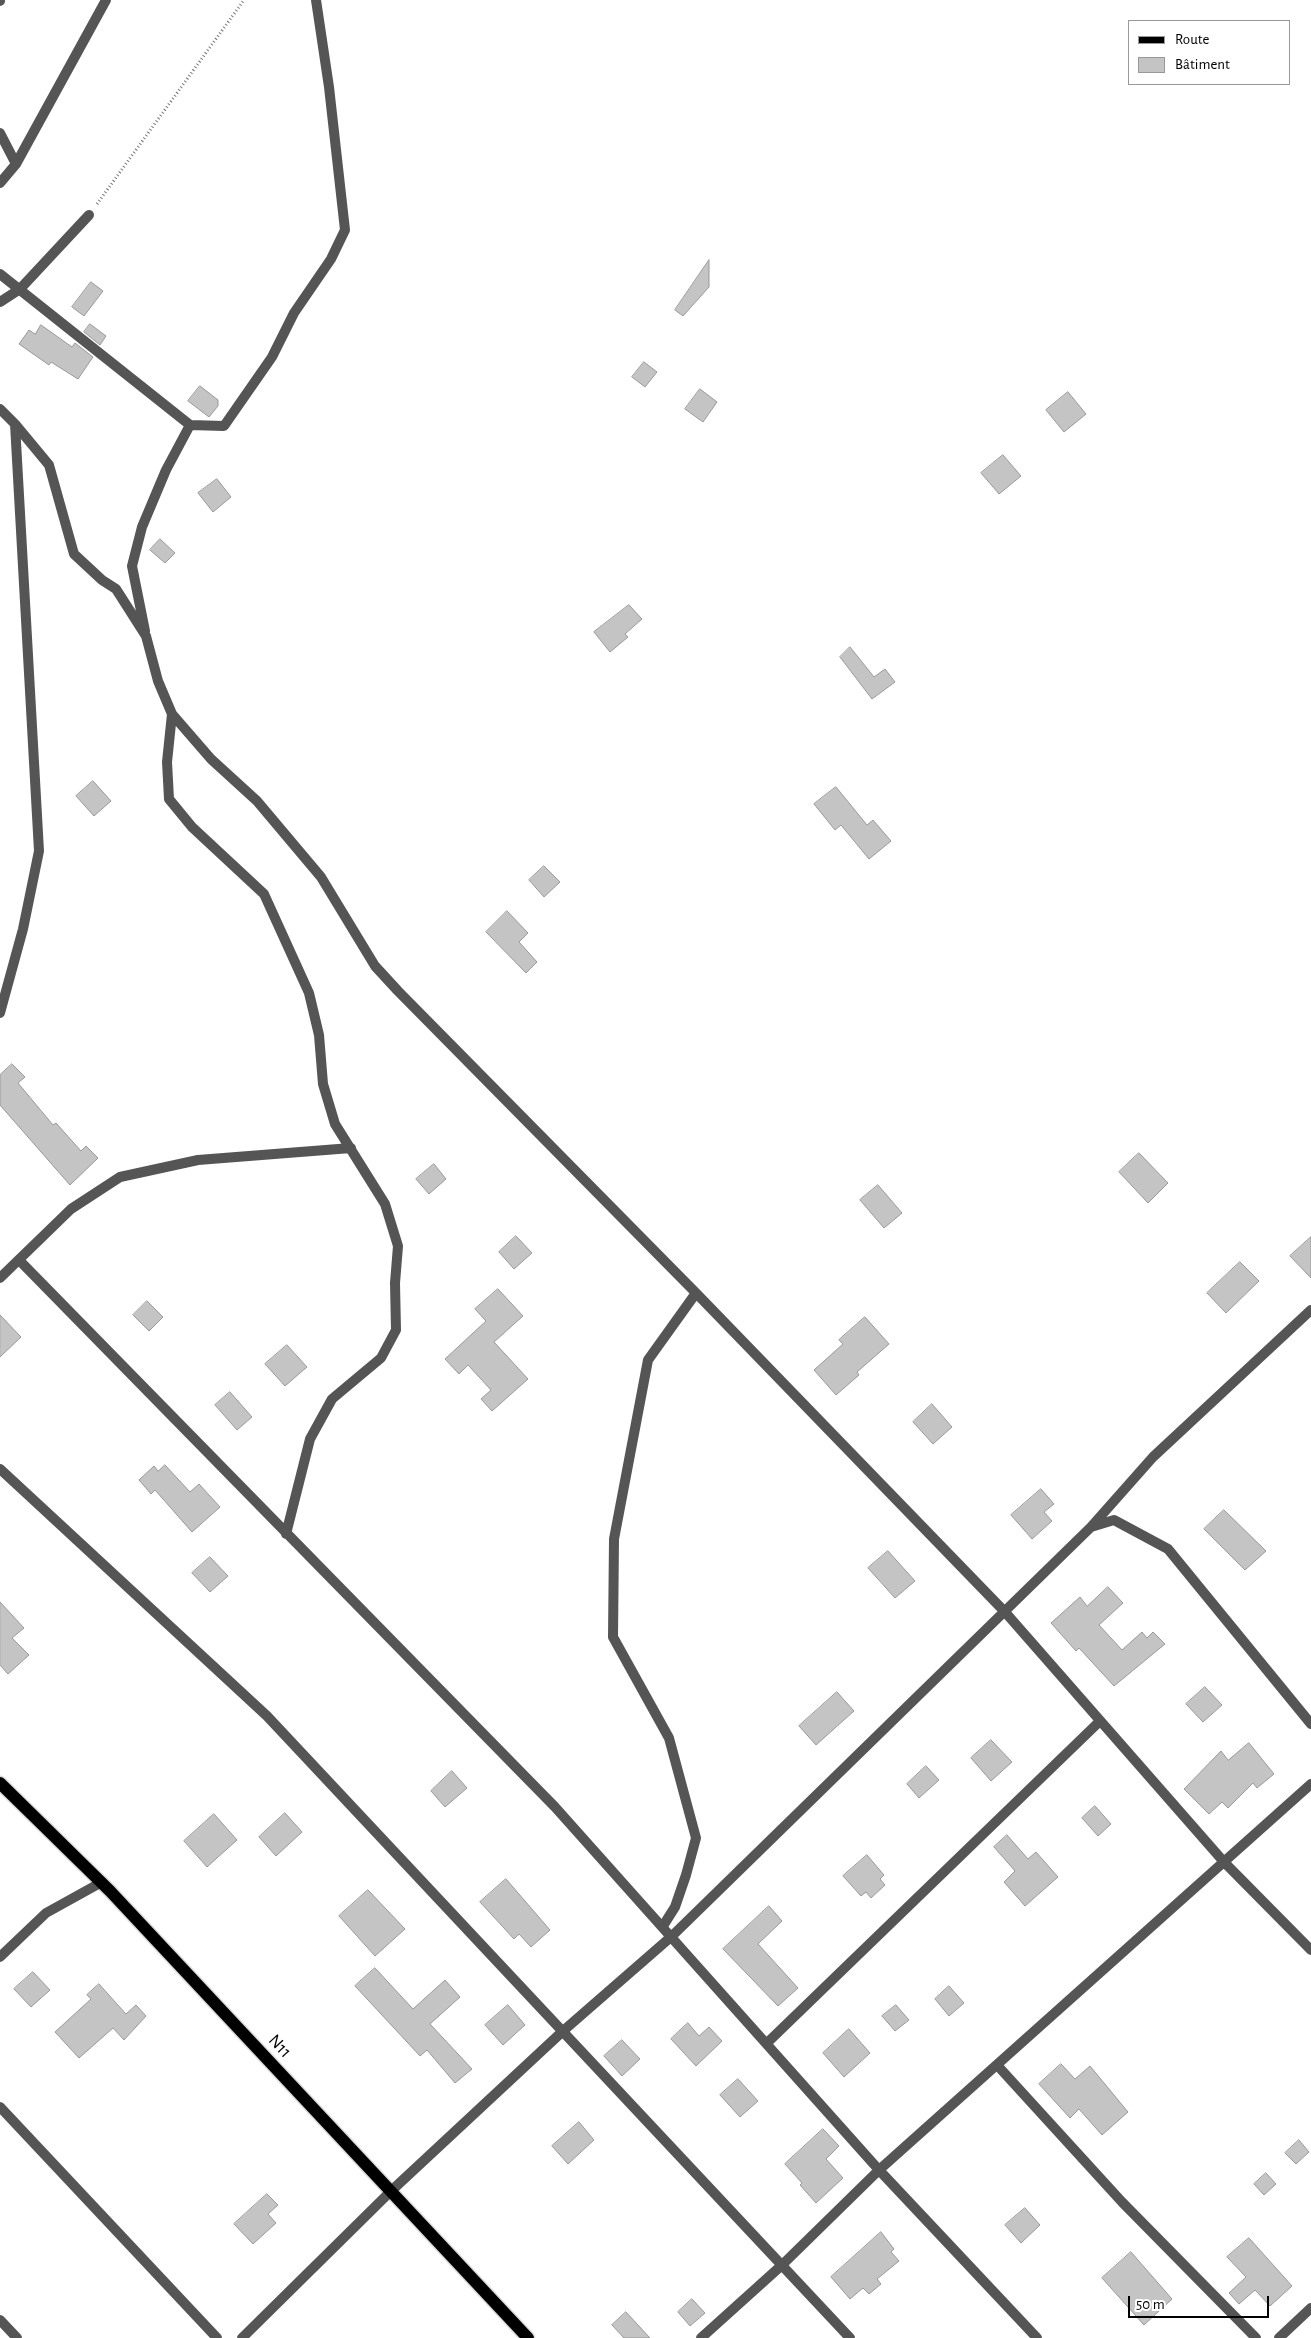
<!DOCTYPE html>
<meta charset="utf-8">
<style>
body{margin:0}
#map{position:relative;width:1311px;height:2338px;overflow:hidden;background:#fff;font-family:"Alegreya Sans",sans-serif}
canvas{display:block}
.legend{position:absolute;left:1128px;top:20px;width:162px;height:65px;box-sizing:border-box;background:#fff;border:1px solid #999;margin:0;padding:6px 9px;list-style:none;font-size:15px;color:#000}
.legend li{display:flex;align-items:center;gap:10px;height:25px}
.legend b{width:25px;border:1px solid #999}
.scale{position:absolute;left:1128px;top:2296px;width:141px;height:22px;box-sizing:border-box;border:2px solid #000;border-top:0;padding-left:6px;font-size:15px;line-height:18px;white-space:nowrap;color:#000;-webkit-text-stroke:4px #fff;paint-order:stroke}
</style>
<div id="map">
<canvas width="1311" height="2338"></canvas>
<ul class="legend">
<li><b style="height:6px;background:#000"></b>Route</li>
<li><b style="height:14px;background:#c4c4c4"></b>Bâtiment</li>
</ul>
<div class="scale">50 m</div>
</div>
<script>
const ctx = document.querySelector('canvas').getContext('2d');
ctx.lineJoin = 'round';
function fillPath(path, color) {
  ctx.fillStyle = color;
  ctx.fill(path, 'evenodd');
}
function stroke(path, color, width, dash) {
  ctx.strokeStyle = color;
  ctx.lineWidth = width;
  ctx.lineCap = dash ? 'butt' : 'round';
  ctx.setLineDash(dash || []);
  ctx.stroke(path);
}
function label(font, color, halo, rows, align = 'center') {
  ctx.font = font + ' "Alegreya Sans",sans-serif';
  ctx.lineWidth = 4;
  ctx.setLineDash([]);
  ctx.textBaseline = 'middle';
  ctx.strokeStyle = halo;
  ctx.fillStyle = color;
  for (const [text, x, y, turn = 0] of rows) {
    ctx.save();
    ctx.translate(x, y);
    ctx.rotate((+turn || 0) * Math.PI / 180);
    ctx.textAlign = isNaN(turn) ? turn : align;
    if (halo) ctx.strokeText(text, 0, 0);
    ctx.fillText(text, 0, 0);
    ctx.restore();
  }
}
const building = new Path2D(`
 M709,260V287L683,316L675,310Z
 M91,282L103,291L84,316L72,307Z
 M90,324L106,336L100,345L84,332Z
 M41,325L72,347L75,343L93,357L78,379L51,362L49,365L19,344L29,330L35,334Z
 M644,362L657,372L645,387L632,377Z
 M200,386L218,400V406L209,417L188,401Z
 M700,389L717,402L703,422L685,409Z
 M1068,392L1086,414L1064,432L1046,410Z
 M1003,455L1021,476L999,494L981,473Z
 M217,479L231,497L213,512L198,493Z
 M160,539L175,553L165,563L150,550Z
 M629,605L642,619L625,634L628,637L610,652L594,632Z
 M850,647L874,677L885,669L895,682L872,699L840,657Z
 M93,781L111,801L94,816L76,796Z
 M836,787L867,825L873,820L891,841L869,859L841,825L835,830L814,804Z
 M544,866L560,882L544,897L529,880Z
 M507,911L528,933L519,942L537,962L526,973L486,932Z
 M12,1064L25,1077L18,1083L53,1125L56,1123L81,1151L86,1146L98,1158L70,1185L0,1105V1075Z
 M1139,1153L1168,1183L1148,1203L1119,1172Z
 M434,1164L446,1179L429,1194L416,1179Z
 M878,1185L902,1213L884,1228L860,1200Z
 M516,1236L532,1253L514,1269L499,1252Z
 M1311,1237V1278L1290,1256Z
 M1240,1262L1259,1281L1226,1313L1207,1293Z
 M498,1289L523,1316L494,1342L528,1379L492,1411L481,1399L491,1390L468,1365L459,1374L445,1359L486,1321L475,1309Z
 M147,1301L163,1317L149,1331L133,1315Z
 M0,1315L21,1337L0,1357Z
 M865,1317L889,1344L857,1372L859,1375L836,1395L814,1370L843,1344L839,1340Z
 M287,1345L307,1367L285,1386L265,1364Z
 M230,1392L252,1417L237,1430L215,1405Z
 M932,1404L952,1427L933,1444L913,1422Z
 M165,1465L190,1492L199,1484L220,1507L192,1532L155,1490L151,1494L139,1480L154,1466L158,1471Z
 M1041,1489L1054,1504L1044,1512L1052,1521L1032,1539L1011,1515Z
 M1224,1510L1266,1551L1245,1570L1204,1529Z
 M888,1551L915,1581L895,1598L868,1568Z
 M210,1557L228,1576L210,1592L192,1573Z
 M1108,1587L1123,1603L1099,1625L1122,1650L1142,1632L1147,1638L1153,1632L1165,1644L1114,1686L1079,1648L1076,1651L1051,1623L1080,1597L1087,1606Z
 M0,1602L24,1628L12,1638L29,1655L8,1674L0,1665Z
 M1205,1687L1222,1705L1203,1722L1186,1704Z
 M837,1692L854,1711L816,1745L799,1726Z
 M991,1740L1012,1762L991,1781L971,1758Z
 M1249,1743L1274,1774L1257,1788L1253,1783L1228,1808L1222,1802L1209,1814L1184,1789L1221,1751L1228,1760Z
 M926,1766L939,1780L919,1798L907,1784Z
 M452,1771L467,1788L445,1807L431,1791Z
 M1095,1806L1111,1824L1098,1836L1082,1818Z
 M285,1813L302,1832L276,1856L259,1837Z
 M214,1814L237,1840L207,1867L184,1841Z
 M1007,1835L1028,1859L1036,1852L1058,1877L1025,1906L1004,1882L1015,1871L994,1847Z
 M867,1855L884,1875L880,1879L885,1885L871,1898L866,1892L861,1896L843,1876Z
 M506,1879L550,1930L531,1947L519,1934L514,1939L480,1902Z
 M368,1890L405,1929L375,1956L339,1916Z
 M769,1906L782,1921L758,1944L798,1988L778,2006L723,1949Z
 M375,1968L413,2009L445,1980L460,1997L430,2024L472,2069L455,2083L427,2050L420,2056L355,1986Z
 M33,1972L50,1990L31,2007L14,1989Z
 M99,1984L126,2014L136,2005L146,2016L124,2040L113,2028L79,2058L55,2032L91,1999L87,1995Z
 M949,1986L964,2003L949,2016L935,1999Z
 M508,2005L525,2025L503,2045L485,2025Z
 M896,2005L909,2020L895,2031L882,2016Z
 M688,2023L699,2036L709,2027L722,2041L696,2066L671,2039Z
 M849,2029L870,2053L844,2077L823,2053Z
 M622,2040L640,2059L622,2076L604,2056Z
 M1061,2064L1075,2079L1090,2066L1128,2112L1102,2135L1079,2109L1070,2118L1039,2084Z
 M738,2079L758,2101L740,2117L720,2095Z
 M579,2122L594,2140L568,2164L552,2146Z
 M823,2129L839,2146L826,2159L843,2178L816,2203L800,2185L802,2183L785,2164Z
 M1299,2140L1309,2152L1296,2164L1285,2153Z
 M1266,2173L1276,2184L1264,2195L1254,2184Z
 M267,2194L278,2205L268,2214L276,2223L253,2244L234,2224Z
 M1025,2208L1040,2225L1021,2243L1005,2225Z
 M881,2232L894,2249L891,2252L899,2261L877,2279L881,2284L869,2294L863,2288L850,2299L831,2277Z
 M1249,2238L1292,2286L1270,2306L1255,2290L1239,2304L1229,2293L1246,2277L1227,2257Z
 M1131,2252L1172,2299L1144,2325L1102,2278Z
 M692,2299L705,2313L690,2326L678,2312Z
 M626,2312L650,2338H624L612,2325Z`);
const path = new Path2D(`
 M97,204L244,0`);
const minor = new Path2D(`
 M0,1V0
 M0,133L16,164
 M0,183L16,164L106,0
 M0,274L190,425L224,426L272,357L294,313L331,259L345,230L329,87L316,0
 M0,302L20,289L89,215
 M0,409L15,424L39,851L23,929L0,1013
 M15,424L49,465L74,554L102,580L116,589L146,636L158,681L172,714L167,762L169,799L192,827L264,894L309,993L319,1035L323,1084L335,1124L385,1204L398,1246L395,1283L396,1330L381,1358L332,1399L310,1439L286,1534
 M145,631L132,566L142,527L166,470L190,425
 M172,714L211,759L257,801L321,877L375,966L398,991L696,1293L1005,1612L1224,1862L1311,1950
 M19,1260L555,1807L879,2170L1037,2338
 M0,1278L71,1209L120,1177L198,1160L351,1148
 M0,1469L267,1716L850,2338
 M1091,1527L1114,1520L1168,1549L1311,1724
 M663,1926L675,1907L686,1875L696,1838L669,1738L613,1637L614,1539L648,1360L696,1293
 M0,1957L46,1913L102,1882
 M767,2043L1100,1721
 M997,2065L1122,2202L1256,2338
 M0,2107L217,2338
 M0,2320L17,2338
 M242,2338L390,2192L563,2031L672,1936L1091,1527L1153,1457L1311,1310
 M701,2338L782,2265L879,2170L1311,1784
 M1279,2338L1311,2308`);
const primary = new Path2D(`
 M0,1783L110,1891L528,2338`);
const streetNames = [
 ["N11",280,2046,47]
];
fillPath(building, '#c4c4c4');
stroke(building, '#999', 1);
stroke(primary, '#dbdbdb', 15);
stroke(path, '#777', 3, [1, 2.5]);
stroke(minor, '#555', 10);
stroke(primary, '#000', 12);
label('18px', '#000', '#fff', streetNames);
</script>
